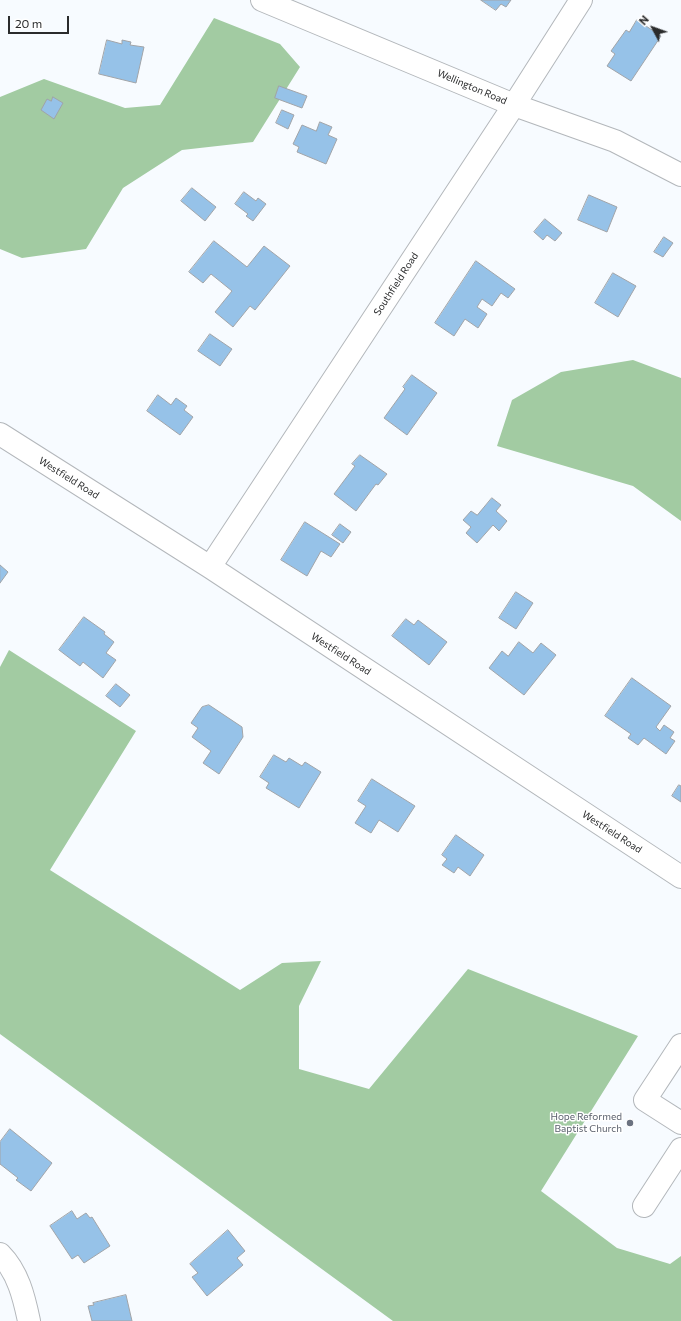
<!DOCTYPE html>
<style>
body{margin:0}
#map{position:relative;width:681px;height:1321px;overflow:hidden;background:#f7fbff;font-family:Commissioner,sans-serif}
canvas{display:block}
.north{position:absolute;left:633px;top:8px;width:40px;height:40px;-webkit-text-stroke:3px #fff;paint-order:stroke;rotate:311deg;font-size:11px;font-weight:700;line-height:16px;text-align:center;color:#2a2b2c}
.north::after{content:'';display:block;margin:auto;width:14px;height:18px;background:#2a2b2c;clip-path:polygon(50% 0,100% 100%,50% 72%,0 100%)}
.scale{position:absolute;left:8px;top:16px;width:61px;height:18px;box-sizing:border-box;border:2px solid #2a2b2c;border-top:0;padding-left:5px;font-size:12px;line-height:14px;white-space:nowrap;color:#2a2b2c;-webkit-text-stroke:3px #fff;paint-order:stroke}
</style>
<div id="map">
<canvas width="681" height="1321"></canvas>
<div class="north">N</div>
<div class="scale">20 m</div>
</div>
<script>
const ctx = document.querySelector('canvas').getContext('2d');
ctx.lineJoin = 'round';
function fillPath(path, color) {
  ctx.fillStyle = color;
  ctx.fill(path, 'evenodd');
}
function stroke(path, color, width, dash) {
  ctx.strokeStyle = color;
  ctx.lineWidth = width;
  ctx.lineCap = dash ? 'butt' : 'round';
  ctx.setLineDash(dash || []);
  ctx.stroke(path);
}
function label(font, color, halo, rows, align = 'center') {
  ctx.font = font + ' Commissioner,sans-serif';
  ctx.lineWidth = 3;
  ctx.setLineDash([]);
  ctx.textBaseline = 'middle';
  ctx.strokeStyle = halo;
  ctx.fillStyle = color;
  for (const [text, x, y, turn = 0] of rows) {
    ctx.save();
    ctx.translate(x, y);
    ctx.rotate((+turn || 0) * Math.PI / 180);
    ctx.textAlign = isNaN(turn) ? turn : align;
    if (halo) ctx.strokeText(text, 0, 0);
    ctx.fillText(text, 0, 0);
    ctx.restore();
  }
}
const forest = new Path2D(`
 M214,18L280,44L300,67L253,142L182,150L123,188L86,249L22,258L0,249V97L44,79L125,108L160,105Z
 M633,360L681,378V521L633,486L497,446L512,400L561,372Z
 M9,650L136,731L50,870L240,990L282,963L321,961L299,1006V1069L369,1089L468,969L638,1036L541,1191L617,1248L670,1264L681,1256V1321H393L0,1034V667Z`);
const building = new Path2D(`
 M481,0H511L506,7L501,4L496,10Z
 M637,20L661,36L631,81L607,66L615,54L611,51L626,30L629,32Z
 M107,40L122,44V40L131,42L130,45L144,47L136,83L99,74Z
 M279,86L307,96L302,108L275,98Z
 M53,97L63,103L54,119L41,110L47,99L51,101Z
 M282,110L294,115L288,129L276,123Z
 M320,122L332,127L328,135L337,139L326,164L297,152L299,147L293,144L302,125L316,131Z
 M192,188L216,207L205,221L181,201Z
 M244,192L256,201L258,198L266,204L253,221L246,216L248,214L235,204Z
 M589,195L617,207L607,232L578,220Z
 M545,219L562,233L555,241L547,235L543,240L534,232Z
 M664,237L673,243L663,257L654,252Z
 M214,241L247,267L264,246L290,266L255,310L250,306L233,327L215,312L232,291L211,274L203,283L189,272Z
 M476,261L515,289L508,298L501,293L492,306L482,299L477,307L487,314L478,328L465,319L454,336L435,323Z
 M613,273L636,286L618,317L595,303Z
 M210,334L232,349L220,366L198,351Z
 M412,375L437,393L407,435L384,418L405,389L403,387Z
 M158,395L171,405L176,398L187,406L184,410L193,417L180,435L147,411Z
 M360,455L387,474L378,485L376,484L356,511L334,494L355,466L352,464Z
 M492,498L501,505L496,511L507,521L499,531L493,525L477,543L466,533L471,527L463,520L471,511L477,515Z
 M305,522L340,544L331,557L321,551L307,576L281,560Z
 M340,524L351,532L343,543L332,535Z
 M0,565L8,572L0,583Z
 M516,592L533,603L516,629L499,618Z
 M84,617L105,632L104,634L114,642L106,653L116,660L103,678L83,662L80,666L59,650Z
 M406,619L414,625L418,620L447,642L429,665L392,636Z
 M519,642L533,653L541,643L556,655L524,695L489,668L502,651L508,656Z
 M632,678L671,706L656,727L660,731L664,725L674,732L670,738L675,741L666,754L644,738L638,745L628,738L631,734L605,716Z
 M116,684L130,695L120,707L106,696Z
 M209,705L242,727L243,737L219,774L203,763L211,751L192,737L198,728L191,723L202,707Z
 M274,755L286,762L289,758L302,766L305,762L321,772L299,808L266,788L269,783L260,777Z
 M372,779L415,806L398,832L379,820L371,833L355,823L366,806L358,801Z
 M679,785L681,786V802L672,796Z
 M456,835L484,855L470,876L458,867L454,873L442,865L447,859L442,855Z
 M10,1129L52,1163L31,1191L16,1180L18,1178L0,1164V1142Z
 M72,1211L77,1219L86,1213L90,1218L92,1217L110,1246L84,1263L78,1255L72,1259L50,1226Z
 M228,1230L245,1251L237,1258L243,1265L207,1296L192,1277L198,1273L190,1264Z
 M126,1295L132,1321H92L88,1306L94,1305L93,1303Z`);
const minor = new Path2D(`
 M262,0L514,105L615,141L681,175
 M0,434L210,567L681,877
 M210,567L514,105L581,0
 M681,1045L645,1100L681,1123
 M644,1206L681,1149
 M0,1254C18,1272 24,1297 29,1321`);
const markers = [
 [630,1123,4,"#6b7280"]
];
const streetNames = [
 ["Wellington Road",472,87,23],
 ["Southfield Road",396,284,-57],
 ["Westfield Road",69,478,32],
 ["Westfield Road",341,654,33],
 ["Westfield Road",612,832,33]
];
const worshipNames = [
 ["Hope Reformed",622,1117],
 ["Baptist Church",622,1129]
];
fillPath(forest, '#a2cba2');
fillPath(building, '#96c2e8');
stroke(building, '#a1a4a8', 1);
stroke(minor, '#b3b7bb', 24);
stroke(minor, '#fff', 22);
for (const [x, y, r, color] of markers) {
  const dot = new Path2D();
  dot.arc(x, y, r, 0, 2 * Math.PI);
  ctx.fillStyle = color;
  ctx.fill(dot);
  stroke(dot, '#fff', 1.5);
}
label('10px', '#2a2b2c', '#fff', streetNames);
label('10px', '#5b616d', '#fff', worshipNames, 'right');
</script>
